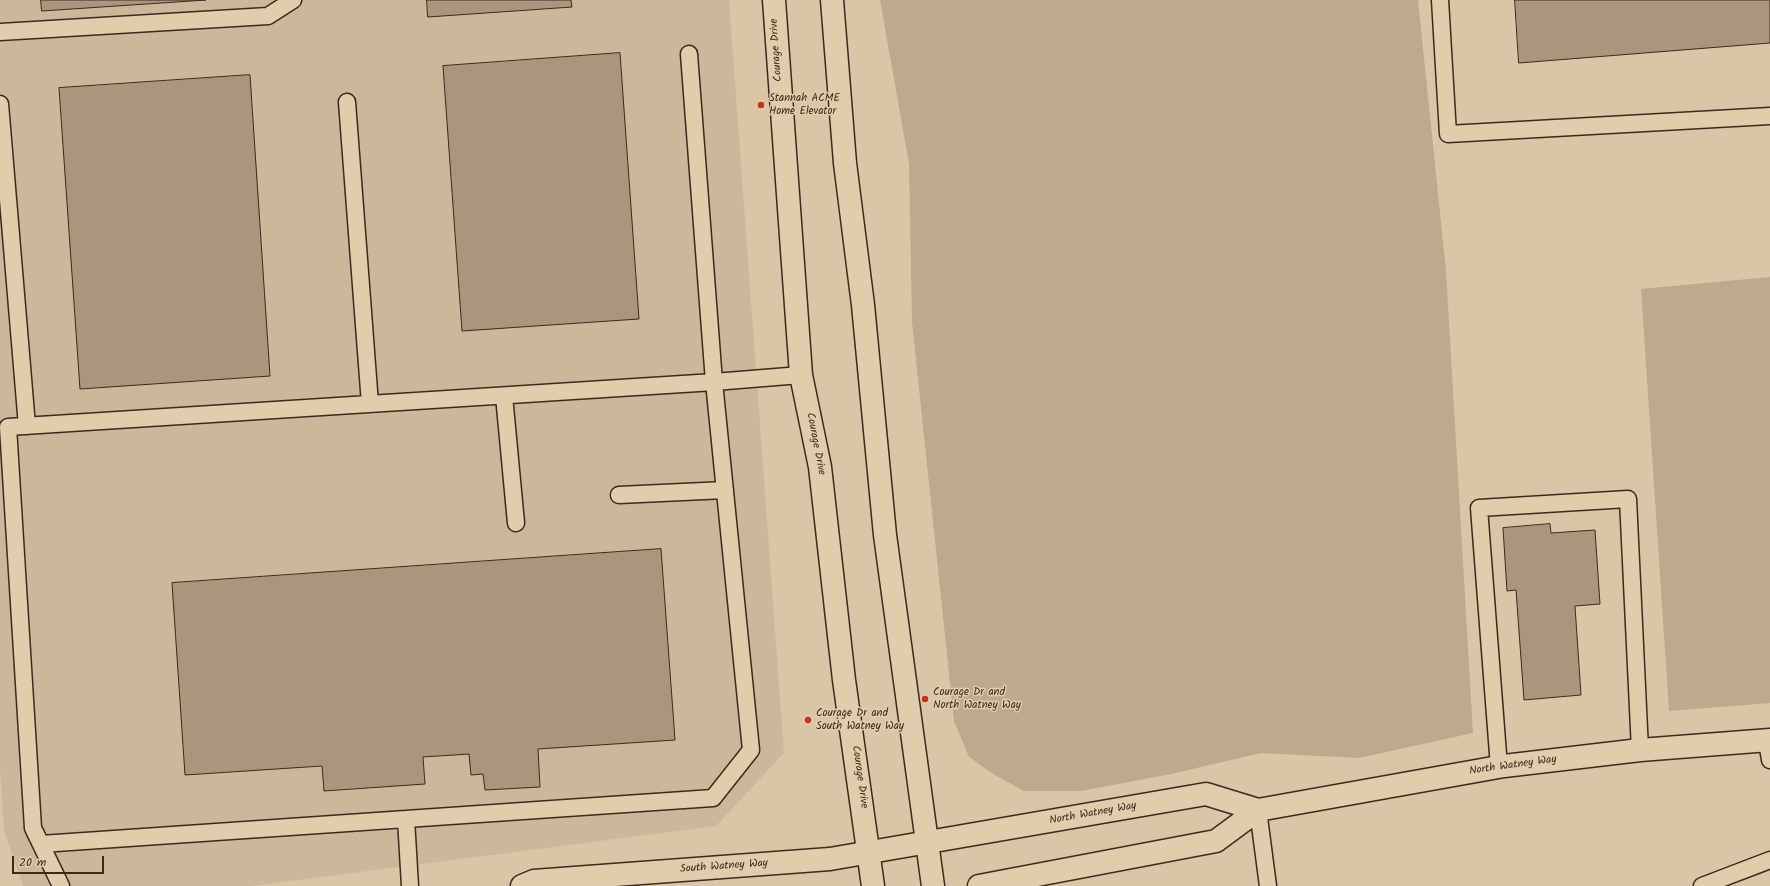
<!DOCTYPE html>
<style>
body{margin:0}
#map{position:relative;width:1770px;height:886px;overflow:hidden;background:#dac6a6;font-family:Kalam,sans-serif}
canvas{display:block}
.scale{position:absolute;left:12px;top:856px;width:92px;height:18px;box-sizing:border-box;border:2px solid #3b2a1e;border-top:0;padding-left:5px;font-size:12px;line-height:14px;white-space:nowrap;color:#3b2a1e;-webkit-text-stroke:3px #e1cdac;paint-order:stroke}
</style>
<div id="map">
<canvas width="1770" height="886"></canvas>
<div class="scale">20 m</div>
</div>
<script>
const ctx = document.querySelector('canvas').getContext('2d');
ctx.lineJoin = 'round';
function fillPath(path, color) {
  ctx.fillStyle = color;
  ctx.fill(path, 'evenodd');
}
function stroke(path, color, width, dash) {
  ctx.strokeStyle = color;
  ctx.lineWidth = width;
  ctx.lineCap = dash ? 'butt' : 'round';
  ctx.setLineDash(dash || []);
  ctx.stroke(path);
}
function label(font, color, halo, rows, align = 'center') {
  ctx.font = font + ' Kalam,sans-serif';
  ctx.lineWidth = 3;
  ctx.setLineDash([]);
  ctx.textBaseline = 'middle';
  ctx.strokeStyle = halo;
  ctx.fillStyle = color;
  for (const [text, x, y, turn = 0] of rows) {
    ctx.save();
    ctx.translate(x, y);
    ctx.rotate((+turn || 0) * Math.PI / 180);
    ctx.textAlign = isNaN(turn) ? turn : align;
    if (halo) ctx.strokeText(text, 0, 0);
    ctx.fillText(text, 0, 0);
    ctx.restore();
  }
}
const built = new Path2D(`
 M0,0H729L784,753L716,826L252,886H23L4,831L0,771Z`);
const green = new Path2D(`
 M880,0H1418L1446,271L1473,733L1359,758L1261,753L1171,774L1081,791H1024L993,774L969,757L954,721L912,322L909,164Z
 M1770,277V703L1669,711L1641,289Z`);
const building = new Path2D(`
 M41,0H206L42,11Z
 M427,0H571L572,7L428,17Z
 M1515,0H1770V43L1519,63Z
 M620,53L639,319L462,331L443,66Z
 M250,75L270,376L80,389L59,88Z
 M1550,524L1551,533L1595,530L1600,604L1575,606L1581,695L1524,700L1516,590L1507,591L1503,528Z
 M661,549L675,740L538,749L540,787L485,790L483,774L471,775L469,754L423,757L425,784L324,791L322,766L185,775L172,583Z`);
const lane = new Path2D(`
 M1440,0L1448,134L1770,116
 M0,32L268,16L293,0
 M347,102L370,404
 M0,104L27,426
 M504,396L516,523
 M619,495L725,490
 M1767,741L1770,760
 M1499,767L1479,508L1628,499L1640,750
 M1258,810L1268,886
 M406,819L410,886
 M41,844L713,798L751,750L714,382L801,375
 M61,886L33,828L8,427L714,382L689,54
 M1702,886L1770,860`);
const street = new Path2D(`
 M522,886L534,881L830,859L1206,794L1258,810L1504,766L1640,750L1770,740
 M979,886L1216,841L1258,810`);
const secondary = new Path2D(`
 M774,0L801,375L820,467L844,680L873,886
 M832,0L845,163L863,305L885,535L933,886`);
const markers = [
 [761,105,4,"#c8321e"],
 [925,699,4,"#c8321e"],
 [808,720,4,"#c8321e"]
];
const streetNames = [
 ["Courage Drive",777,50,-94],
 ["Courage Drive",815,444,79],
 ["North Watney Way",1513,766,-8],
 ["Courage Drive",859,777,82],
 ["North Watney Way",1093,814,-10],
 ["South Watney Way",724,867,-4]
];
const poiNames = [
 ["Stannah ACME",769,99],
 ["Home Elevator",769,112],
 ["Courage Dr and",933,693],
 ["North Watney Way",933,706],
 ["Courage Dr and",816,714],
 ["South Watney Way",816,727]
];
fillPath(built, '#cbb89a');
fillPath(green, '#bdaa8d');
fillPath(building, '#a9967d');
stroke(building, '#3b2a1e', 1);
stroke(lane, '#3b2a1e', 19);
stroke(street, '#3b2a1e', 25);
stroke(secondary, '#3b2a1e', 25);
stroke(lane, '#e1cdac', 16);
stroke(street, '#e1cdac', 22);
stroke(secondary, '#e1cdac', 22);
for (const [x, y, r, color] of markers) {
  const dot = new Path2D();
  dot.arc(x, y, r, 0, 2 * Math.PI);
  ctx.fillStyle = color;
  ctx.fill(dot);
  stroke(dot, '#e1cdac', 1.5);
}
label('11px', '#3b2a1e', '#e1cdac', streetNames);
label('11px', '#3b2a1e', '#e1cdac', poiNames, 'left');
</script>
